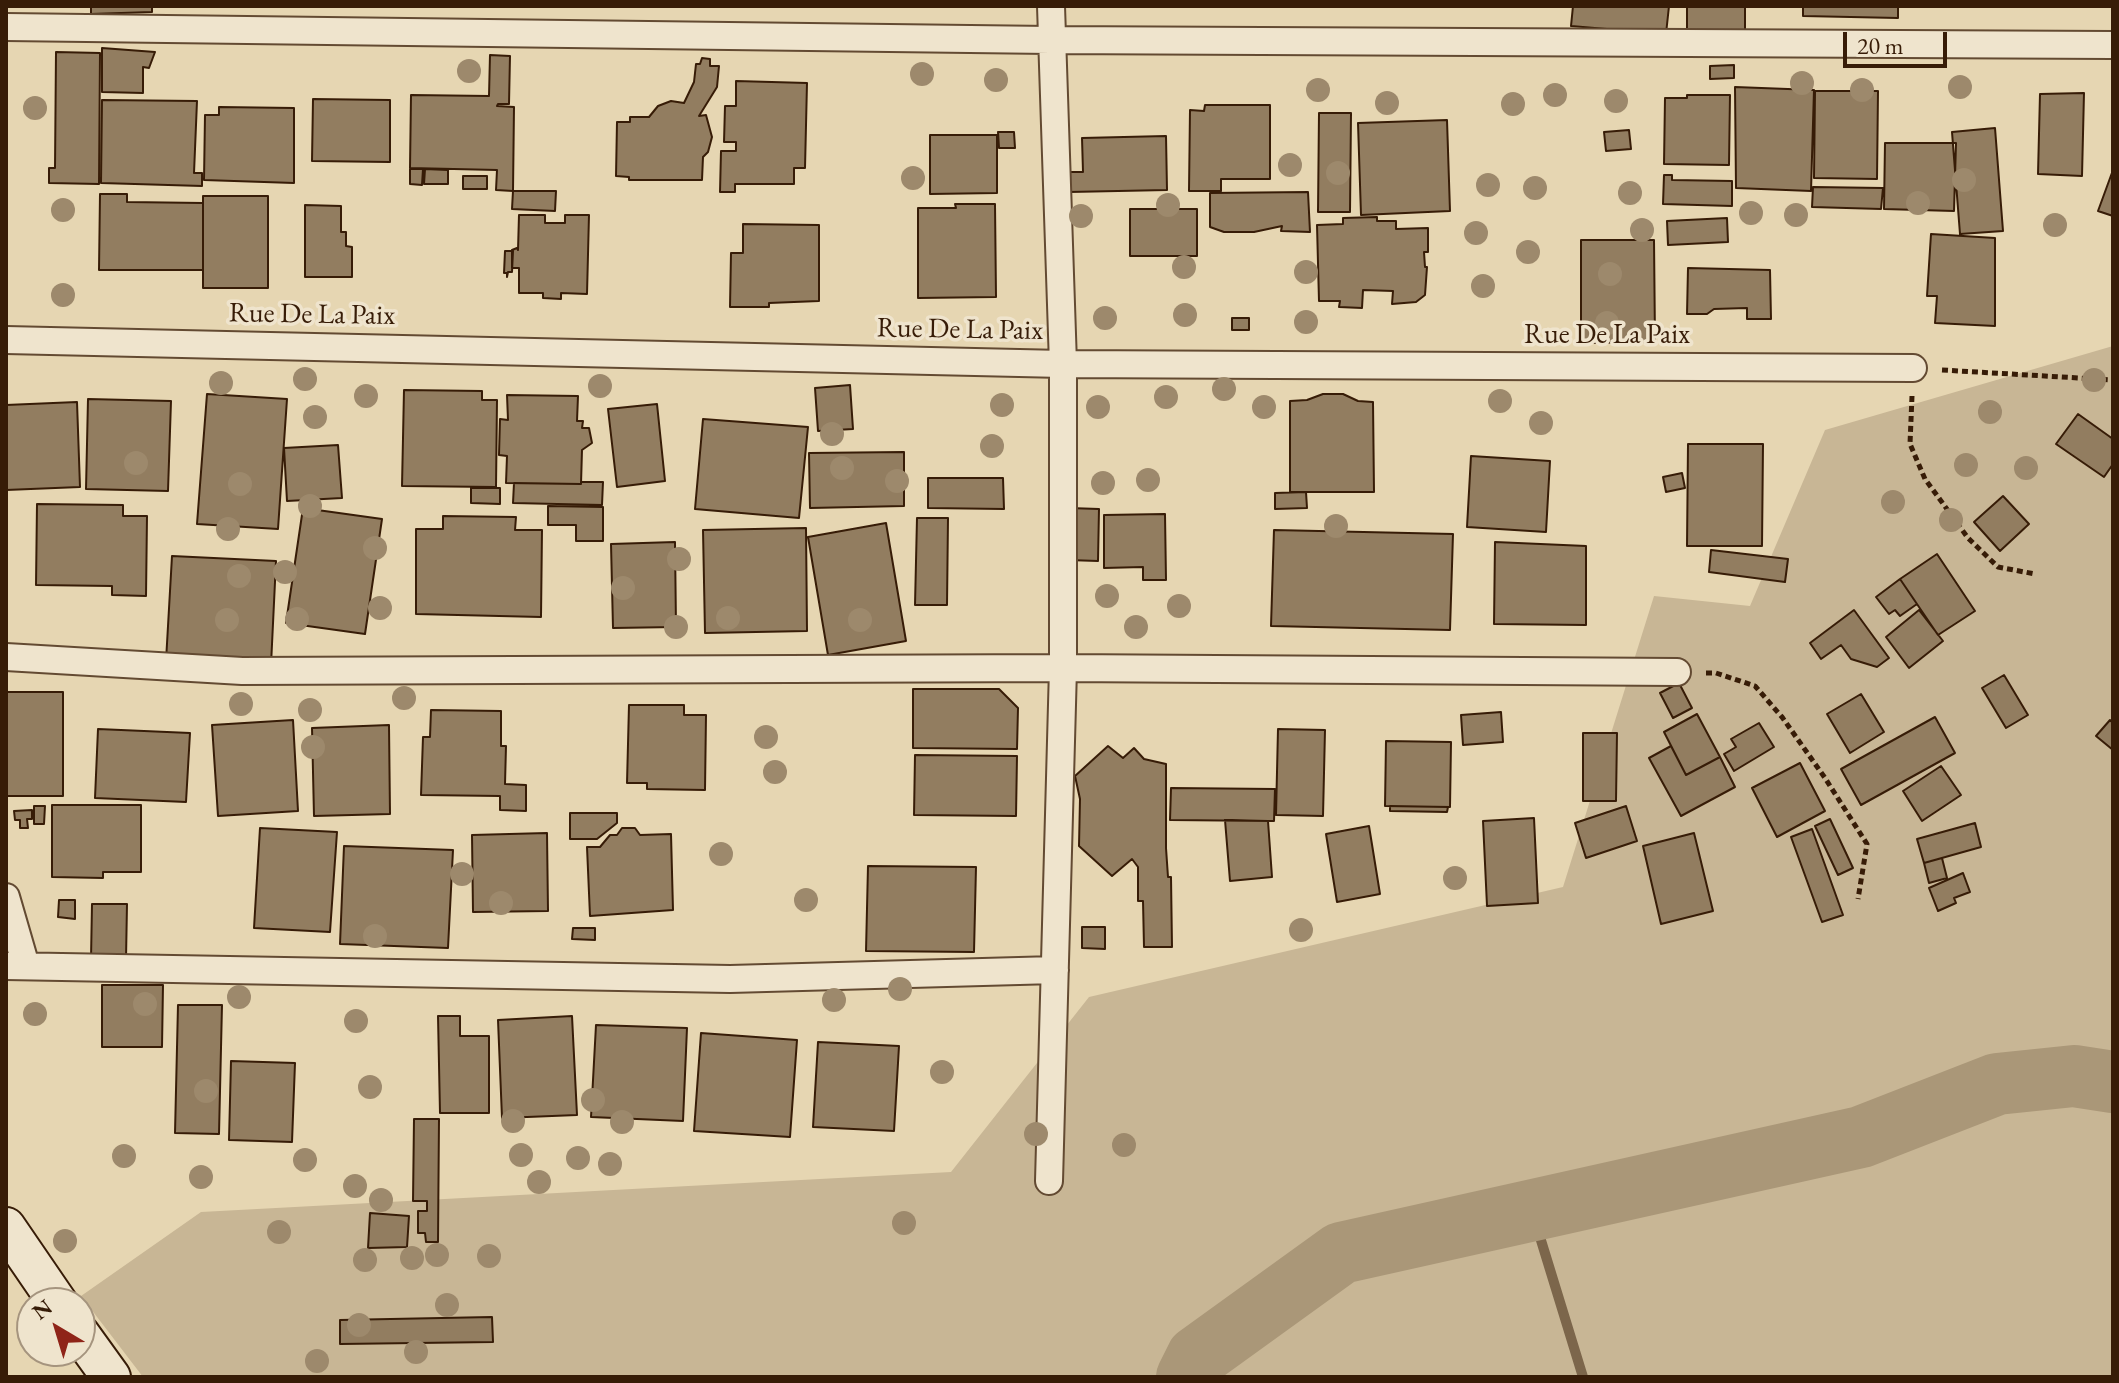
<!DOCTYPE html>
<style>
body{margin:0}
#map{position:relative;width:2119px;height:1383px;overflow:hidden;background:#e6d6b2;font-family:"EB Garamond",serif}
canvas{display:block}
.frame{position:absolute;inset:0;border:8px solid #371c07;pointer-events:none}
.north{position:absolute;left:16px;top:1287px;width:80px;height:80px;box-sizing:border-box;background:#efe4cd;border:2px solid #a5947e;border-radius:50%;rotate:322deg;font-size:22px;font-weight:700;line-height:32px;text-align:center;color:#371c07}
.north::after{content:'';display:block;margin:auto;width:28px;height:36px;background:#8f2418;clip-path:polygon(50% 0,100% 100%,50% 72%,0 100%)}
.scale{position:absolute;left:1843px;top:32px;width:104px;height:36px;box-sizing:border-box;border:4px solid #371c07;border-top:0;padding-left:10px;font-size:24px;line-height:28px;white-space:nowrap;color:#371c07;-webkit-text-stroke:6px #efe4cd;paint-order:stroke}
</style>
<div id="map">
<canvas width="2119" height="1383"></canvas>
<div class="frame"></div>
<div class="north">N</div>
<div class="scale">20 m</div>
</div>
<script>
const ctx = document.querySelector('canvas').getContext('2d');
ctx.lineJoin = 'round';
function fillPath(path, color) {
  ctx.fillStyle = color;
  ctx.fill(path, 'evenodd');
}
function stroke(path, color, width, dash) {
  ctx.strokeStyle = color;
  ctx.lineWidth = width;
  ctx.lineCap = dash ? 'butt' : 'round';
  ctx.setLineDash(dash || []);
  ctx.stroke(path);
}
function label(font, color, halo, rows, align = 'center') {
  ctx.font = font + ' "EB Garamond",serif';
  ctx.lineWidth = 7;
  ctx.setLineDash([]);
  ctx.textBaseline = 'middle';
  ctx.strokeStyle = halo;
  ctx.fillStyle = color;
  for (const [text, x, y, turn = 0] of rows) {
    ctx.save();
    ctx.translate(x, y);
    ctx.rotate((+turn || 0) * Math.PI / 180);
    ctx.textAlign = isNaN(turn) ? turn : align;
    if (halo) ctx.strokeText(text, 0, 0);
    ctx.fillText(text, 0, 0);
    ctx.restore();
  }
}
const green = new Path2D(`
 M2113,346V1377H143L81,1296L201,1212L951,1172L1089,997L1563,887L1654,596L1750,606L1825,430Z`);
const stream = new Path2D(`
 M1532,1211L1583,1377`);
const river = new Path2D(`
 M1187,1377L1197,1357L1341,1253L1861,1137L1997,1084L2074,1076L2113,1082`);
const building = new Path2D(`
 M91,6H152V12L91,14Z
 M1573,6H1669L1666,34L1571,26Z
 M1687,6H1745V34L1687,33Z
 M1803,6H1898V18L1803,16Z
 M102,48L155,52L149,68L143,67V93L102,92Z
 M56,52L100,53L99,184L49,183V168H55Z
 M490,55L510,56L509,104H498L497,106L514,107L513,191L496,190L497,170L410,168L411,95L489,96Z
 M702,58L710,59V66H719L717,87L699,116L706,115L712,137L708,152L703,157L702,180H629V177L616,176L617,122H630V117H649L658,106L671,101L684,103L694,82L696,64H700Z
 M1734,65V78L1710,79V66Z
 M736,81L807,83L805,168H794V184H735V192H720L721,151H736V142H724L725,106H736Z
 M1735,87L1814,90L1811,191L1736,188Z
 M1815,91H1878L1877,179L1814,178Z
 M2084,93L2082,176L2038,174L2040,94Z
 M1687,95H1730L1729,165L1664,164L1665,98H1687Z
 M313,99L390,100V162L312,161Z
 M102,100L197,101L194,173H202V186L101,183Z
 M1205,105H1270V179H1221V191H1189L1190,110L1204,111Z
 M219,107L294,108V183L204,180L205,115H219Z
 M1319,113H1351L1350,212H1318Z
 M1447,120L1450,211L1361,215L1358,123Z
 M1995,128L2003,231L1960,234L1952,132Z
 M1629,130L1631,149L1606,151L1604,132Z
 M998,132H1014L1015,148H999Z
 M930,135H997V193L930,194Z
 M1166,136L1167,190L1069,192L1068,172H1083L1082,138Z
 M1885,143H1956L1954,211L1884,209Z
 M410,169H423L422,185L410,184Z
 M425,169L448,170V184H424Z
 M2113,170V216L2098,211Z
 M1664,175H1672V180L1732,181V206L1663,204Z
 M463,176H487V189H463Z
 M1813,187L1883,188L1881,209L1812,207Z
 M513,191H556L555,211L512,209Z
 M1308,192L1310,232L1281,231L1282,226L1254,232H1224L1210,227V193Z
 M100,194H127V202L203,203V270H99Z
 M203,196H268V288H203Z
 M955,204H995L996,297L918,298V208H956Z
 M305,205L341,206V232H346V246L352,247V277H305Z
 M1130,209H1197V256H1130Z
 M519,215H545V223H565V215H589L587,294L561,293V299L543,298V293H519V268H512V250L517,248L518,250Z
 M1377,217V221H1396V229L1428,228V252H1424L1425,267H1427L1425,295L1416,302L1392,304L1393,291L1363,290L1362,308L1339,307L1340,301H1319L1317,225L1343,224V218Z
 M1727,218L1728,242L1668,245L1667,221Z
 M743,224L819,225V301L769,303V307H730L731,253H743Z
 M1931,234L1995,238V326L1935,323L1937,296H1927Z
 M1581,240H1654L1655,342L1581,343Z
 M505,251H513L512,272H508L507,277V273H504Z
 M1688,268L1770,270L1771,319H1747V308L1714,309L1707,314H1687Z
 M1232,318H1249V330H1232Z
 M850,385L853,429L818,431L815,388Z
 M404,390L482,391V400H497L496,487L402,486Z
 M207,394L287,399L278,529L197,524Z
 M1323,394H1343L1358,401L1373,402L1374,492H1290V401L1307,400Z
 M507,395L578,396L577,421H583L582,428H589L592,443L582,450L581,484L506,483L507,456L499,455L500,419L508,420Z
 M88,399L171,401L168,491L86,489Z
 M77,402L80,487L6,490V405Z
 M657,404L665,481L617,487L608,409Z
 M2078,414L2113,439V464L2104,477L2056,444Z
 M703,419L808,427L799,518L695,509Z
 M1688,444H1763L1762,546H1687Z
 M338,445L342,498L287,501L284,448Z
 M904,452V506L810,508L809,453Z
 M1471,456L1550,461L1546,532L1467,527Z
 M1682,473L1685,488L1666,492L1663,477Z
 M928,478H1003L1004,509L928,508Z
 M581,482H603L602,505L513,503L514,483L581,484Z
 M471,488H500V504L471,503Z
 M1306,492L1307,508L1275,509V493Z
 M2003,496L2029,524L2000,551L1974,522Z
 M37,504L123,505V516H147L146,596L112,595V586L36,585Z
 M548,506L603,507V541H576V525H548Z
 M303,508L382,519L365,634L286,623Z
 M1069,508L1099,509L1098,561L1068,560Z
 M1165,514L1166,580H1143V567L1104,568V515Z
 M443,516L516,517L515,530H542L541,617L416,614V529H443Z
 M917,518H948L947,605H915Z
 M886,523L906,641L828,655L808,537Z
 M806,528L807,631L705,633L703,530Z
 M1274,530L1453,534L1450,630L1271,626Z
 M675,542L676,627L613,628L611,544Z
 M1495,542L1586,546V625L1494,624Z
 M1711,550L1788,559L1785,582L1709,572Z
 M1937,554L1975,611L1938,635L1900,579Z
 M172,556L276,561L271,665L166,661Z
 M1900,579L1917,604L1900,616L1895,610L1889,614L1876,597Z
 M1854,610L1889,658L1877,667L1851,659L1841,645L1821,659L1810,643Z
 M1919,610L1943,641L1909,668L1886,637Z
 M2004,675L2028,715L2006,728L1982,688Z
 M1679,683L1692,708L1673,718L1660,693Z
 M913,689H999L1018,708L1017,749L913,748Z
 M6,692H63V796H6Z
 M1861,694L1884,732L1850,753L1827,714Z
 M629,705H684V715H706L705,790L647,789V783H627Z
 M431,710L501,711V746H506L505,784L526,785V811L500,810V796L421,795L423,737H430Z
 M1501,712L1503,742L1463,745L1461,715Z
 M1697,714L1720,757L1686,775L1664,732Z
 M1935,717L1955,753L1861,805L1841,769Z
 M293,720L298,811L218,816L212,725Z
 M2110,720L2113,723V750L2096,736Z
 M1759,723L1774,747L1734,771L1724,754L1736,747L1731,739Z
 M389,725L390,814L314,816L312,728Z
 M98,729L190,733L186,802L95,798Z
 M1278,729L1325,730L1323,816L1276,815Z
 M1583,733H1617L1616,801H1583Z
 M1386,741L1451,742L1450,807L1385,806Z
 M1108,746L1123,758L1134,748L1144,759L1166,764V848L1168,877H1171L1172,947H1144L1143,901H1138V867L1132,859L1112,876L1079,846L1080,799L1075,776Z
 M1671,746L1686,775L1720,757L1735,787L1681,816L1649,758Z
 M915,755L1017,756L1016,816L914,815Z
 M1800,763L1825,811L1777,837L1752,788Z
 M1941,766L1961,795L1922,821L1903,791Z
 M1171,788L1275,789L1274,821L1170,820Z
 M52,805H141V872H103V878L52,877Z
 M34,806H45L44,824H34Z
 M1390,806L1448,807L1447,812L1390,811Z
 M1626,806L1637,841L1586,858L1575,823Z
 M32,810V819H27L28,828H20V820H15L14,811Z
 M570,813H617V823L597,839H570Z
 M1534,818L1538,903L1487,906L1483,821Z
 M1830,819L1853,868L1838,875L1815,826Z
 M1225,820L1268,821L1272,877L1230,881Z
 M1975,823L1981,847L1924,863L1917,839Z
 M1369,826L1380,894L1337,902L1326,834Z
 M260,828L337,832L330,932L254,928Z
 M622,828H635L640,835L671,834L673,910L590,916L587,847H600L610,835H617Z
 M1812,829L1843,915L1822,922L1791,837Z
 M547,833L548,911L473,912L472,835Z
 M1694,833L1713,911L1661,924L1643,846Z
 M344,846L453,850L448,948L340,944Z
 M1942,858L1947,878L1929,883L1924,863Z
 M868,866L976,867L974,952L866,951Z
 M1963,873L1970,892L1954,898L1956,903L1938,911L1929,888Z
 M59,900H75V919L58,917Z
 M92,904H127L126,959H91Z
 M1082,927H1105V949L1082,948Z
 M573,928H595V940L572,939Z
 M102,985H163L162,1047H102Z
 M178,1005H222L219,1134L175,1133Z
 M438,1016H460V1036H489V1113H440Z
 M572,1016L577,1115L502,1118L498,1020Z
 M596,1025L687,1028L683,1121L591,1117Z
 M701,1033L797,1040L790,1137L694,1131Z
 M818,1042L899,1046L894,1131L813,1127Z
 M231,1061L295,1063L292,1142L229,1140Z
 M414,1119H439L438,1242H426L425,1233H418V1211H427V1201H413Z
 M370,1213L409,1216L407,1247L368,1248Z
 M492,1317L493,1342L340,1344V1320Z`);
const path = new Path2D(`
 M1942,370L2113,380
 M1912,396L1910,444L1925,479L1968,538L1998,567L2035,574
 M1706,673H1716L1755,686L1782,717L1825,778L1867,844L1858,899`);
const street = new Path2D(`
 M6,27L1050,40L2113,45
 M6,340L1063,364L1913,368
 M6,657L242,671L1063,668L1677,672
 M6,897L26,966
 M6,966L730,979L1055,970
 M1049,1181L1063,668V364L1051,6`);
const secondary = new Path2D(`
 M6,1227L58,1303
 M80,1334L111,1377`);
const trees = [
 [469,71],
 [922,74],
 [996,80],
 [1802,83],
 [1960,87],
 [1318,90],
 [1862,90],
 [1555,95],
 [1616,101],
 [1387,103],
 [1513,104],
 [35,108],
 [1290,165],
 [1338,173],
 [913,178],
 [1964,180],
 [1488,185],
 [1535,188],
 [1630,193],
 [1918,203],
 [1168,205],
 [63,210],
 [1751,213],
 [1796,215],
 [1081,216],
 [2055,225],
 [1642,230],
 [1476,233],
 [1528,252],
 [1184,267],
 [1306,272],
 [1610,274],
 [1483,286],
 [63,295],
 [1185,315],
 [1105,318],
 [1306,322],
 [1607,323],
 [305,379],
 [2094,380],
 [221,383],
 [600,386],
 [1224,389],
 [366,396],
 [1166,397],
 [1500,401],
 [1002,405],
 [1098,407],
 [1264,407],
 [1990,412],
 [315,417],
 [1541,423],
 [832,434],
 [992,446],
 [136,463],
 [1966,465],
 [842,468],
 [2026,468],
 [1148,480],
 [897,481],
 [1103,483],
 [240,484],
 [1893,502],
 [310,506],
 [1951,520],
 [1336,526],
 [228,529],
 [375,548],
 [679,559],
 [285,572],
 [239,576],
 [623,588],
 [1107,596],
 [1179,606],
 [380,608],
 [728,618],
 [297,619],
 [227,620],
 [860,620],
 [676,627],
 [1136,627],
 [404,698],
 [241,704],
 [310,710],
 [766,737],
 [313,747],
 [775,772],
 [721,854],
 [462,874],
 [1455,878],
 [806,900],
 [501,903],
 [1301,930],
 [375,936],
 [900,989],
 [239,997],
 [834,1000],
 [145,1004],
 [35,1014],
 [356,1021],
 [942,1072],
 [370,1087],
 [206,1091],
 [593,1100],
 [513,1121],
 [622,1122],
 [1036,1134],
 [1124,1145],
 [521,1155],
 [124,1156],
 [578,1158],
 [305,1160],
 [610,1164],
 [201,1177],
 [539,1182],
 [355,1186],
 [381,1200],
 [904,1223],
 [279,1232],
 [65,1241],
 [437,1255],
 [489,1256],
 [412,1258],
 [365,1260],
 [447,1305],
 [359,1325],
 [416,1352],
 [317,1361]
];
const streetNames = [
 ["Rue De La Paix",312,315,1],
 ["Rue De La Paix",960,330,1],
 ["Rue De La Paix",1607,335]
];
fillPath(green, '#c8b695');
stroke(stream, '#7c664b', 10);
stroke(river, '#aa9778', 62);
fillPath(building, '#927d60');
stroke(building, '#371c07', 2);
stroke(street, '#634a32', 30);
stroke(secondary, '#371c07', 42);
stroke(path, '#371c07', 5, [6, 4]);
stroke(street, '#efe4cd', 26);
stroke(secondary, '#efe4cd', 38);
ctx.fillStyle = '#9d896c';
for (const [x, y] of trees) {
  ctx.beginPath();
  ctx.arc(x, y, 12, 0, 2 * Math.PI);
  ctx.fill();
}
label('28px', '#371c07', '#efe4cd', streetNames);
</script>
